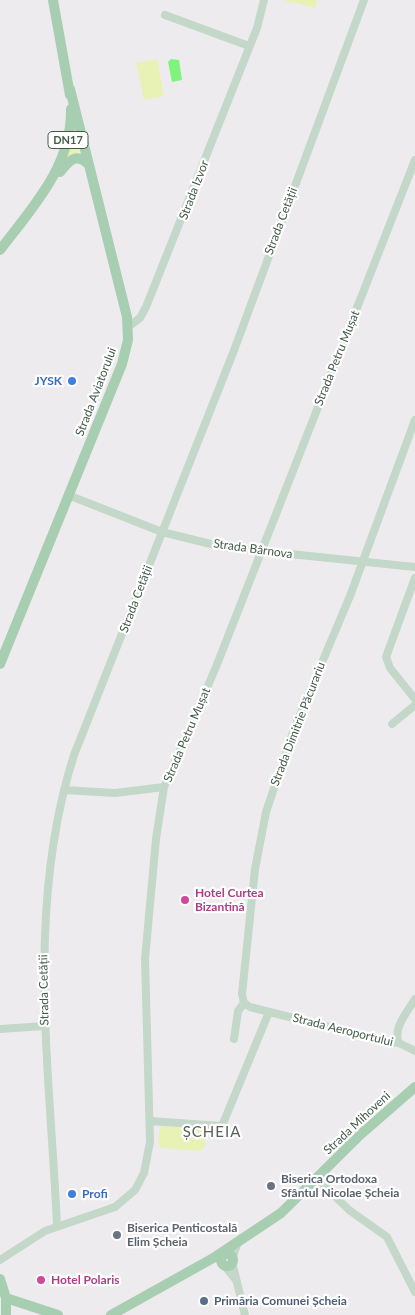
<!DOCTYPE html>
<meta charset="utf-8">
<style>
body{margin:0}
canvas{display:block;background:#eeebef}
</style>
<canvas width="415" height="1315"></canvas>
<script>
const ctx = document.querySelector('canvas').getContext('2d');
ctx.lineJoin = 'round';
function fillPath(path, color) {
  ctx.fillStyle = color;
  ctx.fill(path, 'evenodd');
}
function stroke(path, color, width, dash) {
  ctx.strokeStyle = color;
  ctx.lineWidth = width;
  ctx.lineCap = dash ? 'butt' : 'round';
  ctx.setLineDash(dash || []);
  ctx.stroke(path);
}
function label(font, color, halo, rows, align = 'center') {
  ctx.font = font + ' Lato,sans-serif';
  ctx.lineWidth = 4.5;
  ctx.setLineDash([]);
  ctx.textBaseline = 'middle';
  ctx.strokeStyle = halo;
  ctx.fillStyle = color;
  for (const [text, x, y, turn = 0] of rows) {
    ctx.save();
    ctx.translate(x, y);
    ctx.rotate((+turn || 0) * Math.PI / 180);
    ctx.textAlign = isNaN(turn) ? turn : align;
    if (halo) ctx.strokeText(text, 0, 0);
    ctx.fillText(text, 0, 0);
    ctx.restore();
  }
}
const green = new Path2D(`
 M282,0H317L315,8Z
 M157,59L164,96L144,100L136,63Z
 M73,118L85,156L78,152L65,159Z
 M160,1126L205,1129V1148L199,1151L162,1148L158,1144Z`);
const water = new Path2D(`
 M171,59L179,60L182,80L172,82L168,62Z`);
const minor = new Path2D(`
 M165,15L249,46
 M128,327L140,318L146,307L257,28L264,0
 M68,495L162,532L223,547L415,567
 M415,578L386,657L390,668L415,699
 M392,724L415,705
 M64,790L115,793L164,787
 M244,1003L242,994L255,869L266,812L294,729L350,596L415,420
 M244,1003L250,1007L384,1041L399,1043L415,1051
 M0,1029L45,1026
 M234,1039L238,1011L244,1003
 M399,1043C392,1029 408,1011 415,999
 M150,1121L222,1126L269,1012
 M317,1179L349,1210L387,1237L415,1292
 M57,1226C50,1069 25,908 74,755L233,353L364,0
 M232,1259L238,1242
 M0,1260L45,1231L115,1207L135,1190L144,1173L150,1142L145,959L156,839L164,787L216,667L415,160
 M232,1262L245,1315
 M224,1265L236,1280`);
const major = new Path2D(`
 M53,0L70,95
 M60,172C69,161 76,152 88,164
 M0,250C32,208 72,166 71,109
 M0,664L122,364L128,340L127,317L70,89
 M221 1260a6 6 0 1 1 12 0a6 6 0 1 1-12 0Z
 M0,1279L6,1298V1315
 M6,1298L58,1315
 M111,1315L215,1257L281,1213L360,1135L415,1087`);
const markers = [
 [72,381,5,"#3f7fe0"],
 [185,900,5,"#d1479c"],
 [271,1186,5,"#6b7280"],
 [72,1194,5,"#3f7fe0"],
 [117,1235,5,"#6b7280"],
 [41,1280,5,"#d1479c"],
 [204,1301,5,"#5c6f8a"]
];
const shields = [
 [68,140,40]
];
const shieldNames = [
 ["DN17",68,140]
];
const streetNames = [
 ["Strada Izvor",194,190,-69],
 ["Strada Cetății",281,221,-69],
 ["Strada Petru Mușat",337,358,-68],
 ["Strada Aviatorului",96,392,-69],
 ["Strada Bârnova",253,549,8],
 ["Strada Cetății",136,599,-69],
 ["Strada Dimitrie Păcurariu",298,724,-69],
 ["Strada Petru Mușat",187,735,-67],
 ["Strada Cetății",44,990,-91],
 ["Strada Aeroportului",343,1030,14],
 ["Strada Mihoveni",357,1123,-43]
];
const shopNames = [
 ["JYSK",62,381],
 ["Profi",82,1194,"left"]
];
const hotelNames = [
 ["Hotel Curtea",195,893],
 ["Bizantină",195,907],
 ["Hotel Polaris",51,1280]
];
const worshipNames = [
 ["Biserica Ortodoxa",281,1179],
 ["Sfântul Nicolae Șcheia",281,1193],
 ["Biserica Penticostală",127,1228],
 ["Elim Șcheia",127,1242]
];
const serviceNames = [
 ["Primăria Comunei Șcheia",214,1301]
];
const quarterNames = [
 ["ȘCHEIA",212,1132]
];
fillPath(green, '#e8f2b4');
fillPath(water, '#7ff47d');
stroke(minor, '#c3d8c8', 8);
stroke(major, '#a8ceb2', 10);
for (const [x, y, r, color] of markers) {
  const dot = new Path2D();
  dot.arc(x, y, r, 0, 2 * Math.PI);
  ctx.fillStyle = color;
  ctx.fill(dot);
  stroke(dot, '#fff', 2);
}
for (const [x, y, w] of shields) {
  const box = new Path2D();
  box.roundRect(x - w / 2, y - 8.5, w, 17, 4);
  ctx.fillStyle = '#fff';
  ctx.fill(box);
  stroke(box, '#435b49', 1);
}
label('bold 11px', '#435b49', null, shieldNames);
label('12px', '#435b49', '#fff', streetNames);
label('bold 12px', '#366cbe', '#fff', shopNames, 'right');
label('bold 12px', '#b23c85', '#fff', hotelNames, 'left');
label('bold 12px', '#5b616d', '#fff', worshipNames, 'left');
label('bold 12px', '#4e5e75', '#fff', serviceNames, 'left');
ctx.letterSpacing = '1px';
label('15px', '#58625b', '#fff', quarterNames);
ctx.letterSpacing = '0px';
</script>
